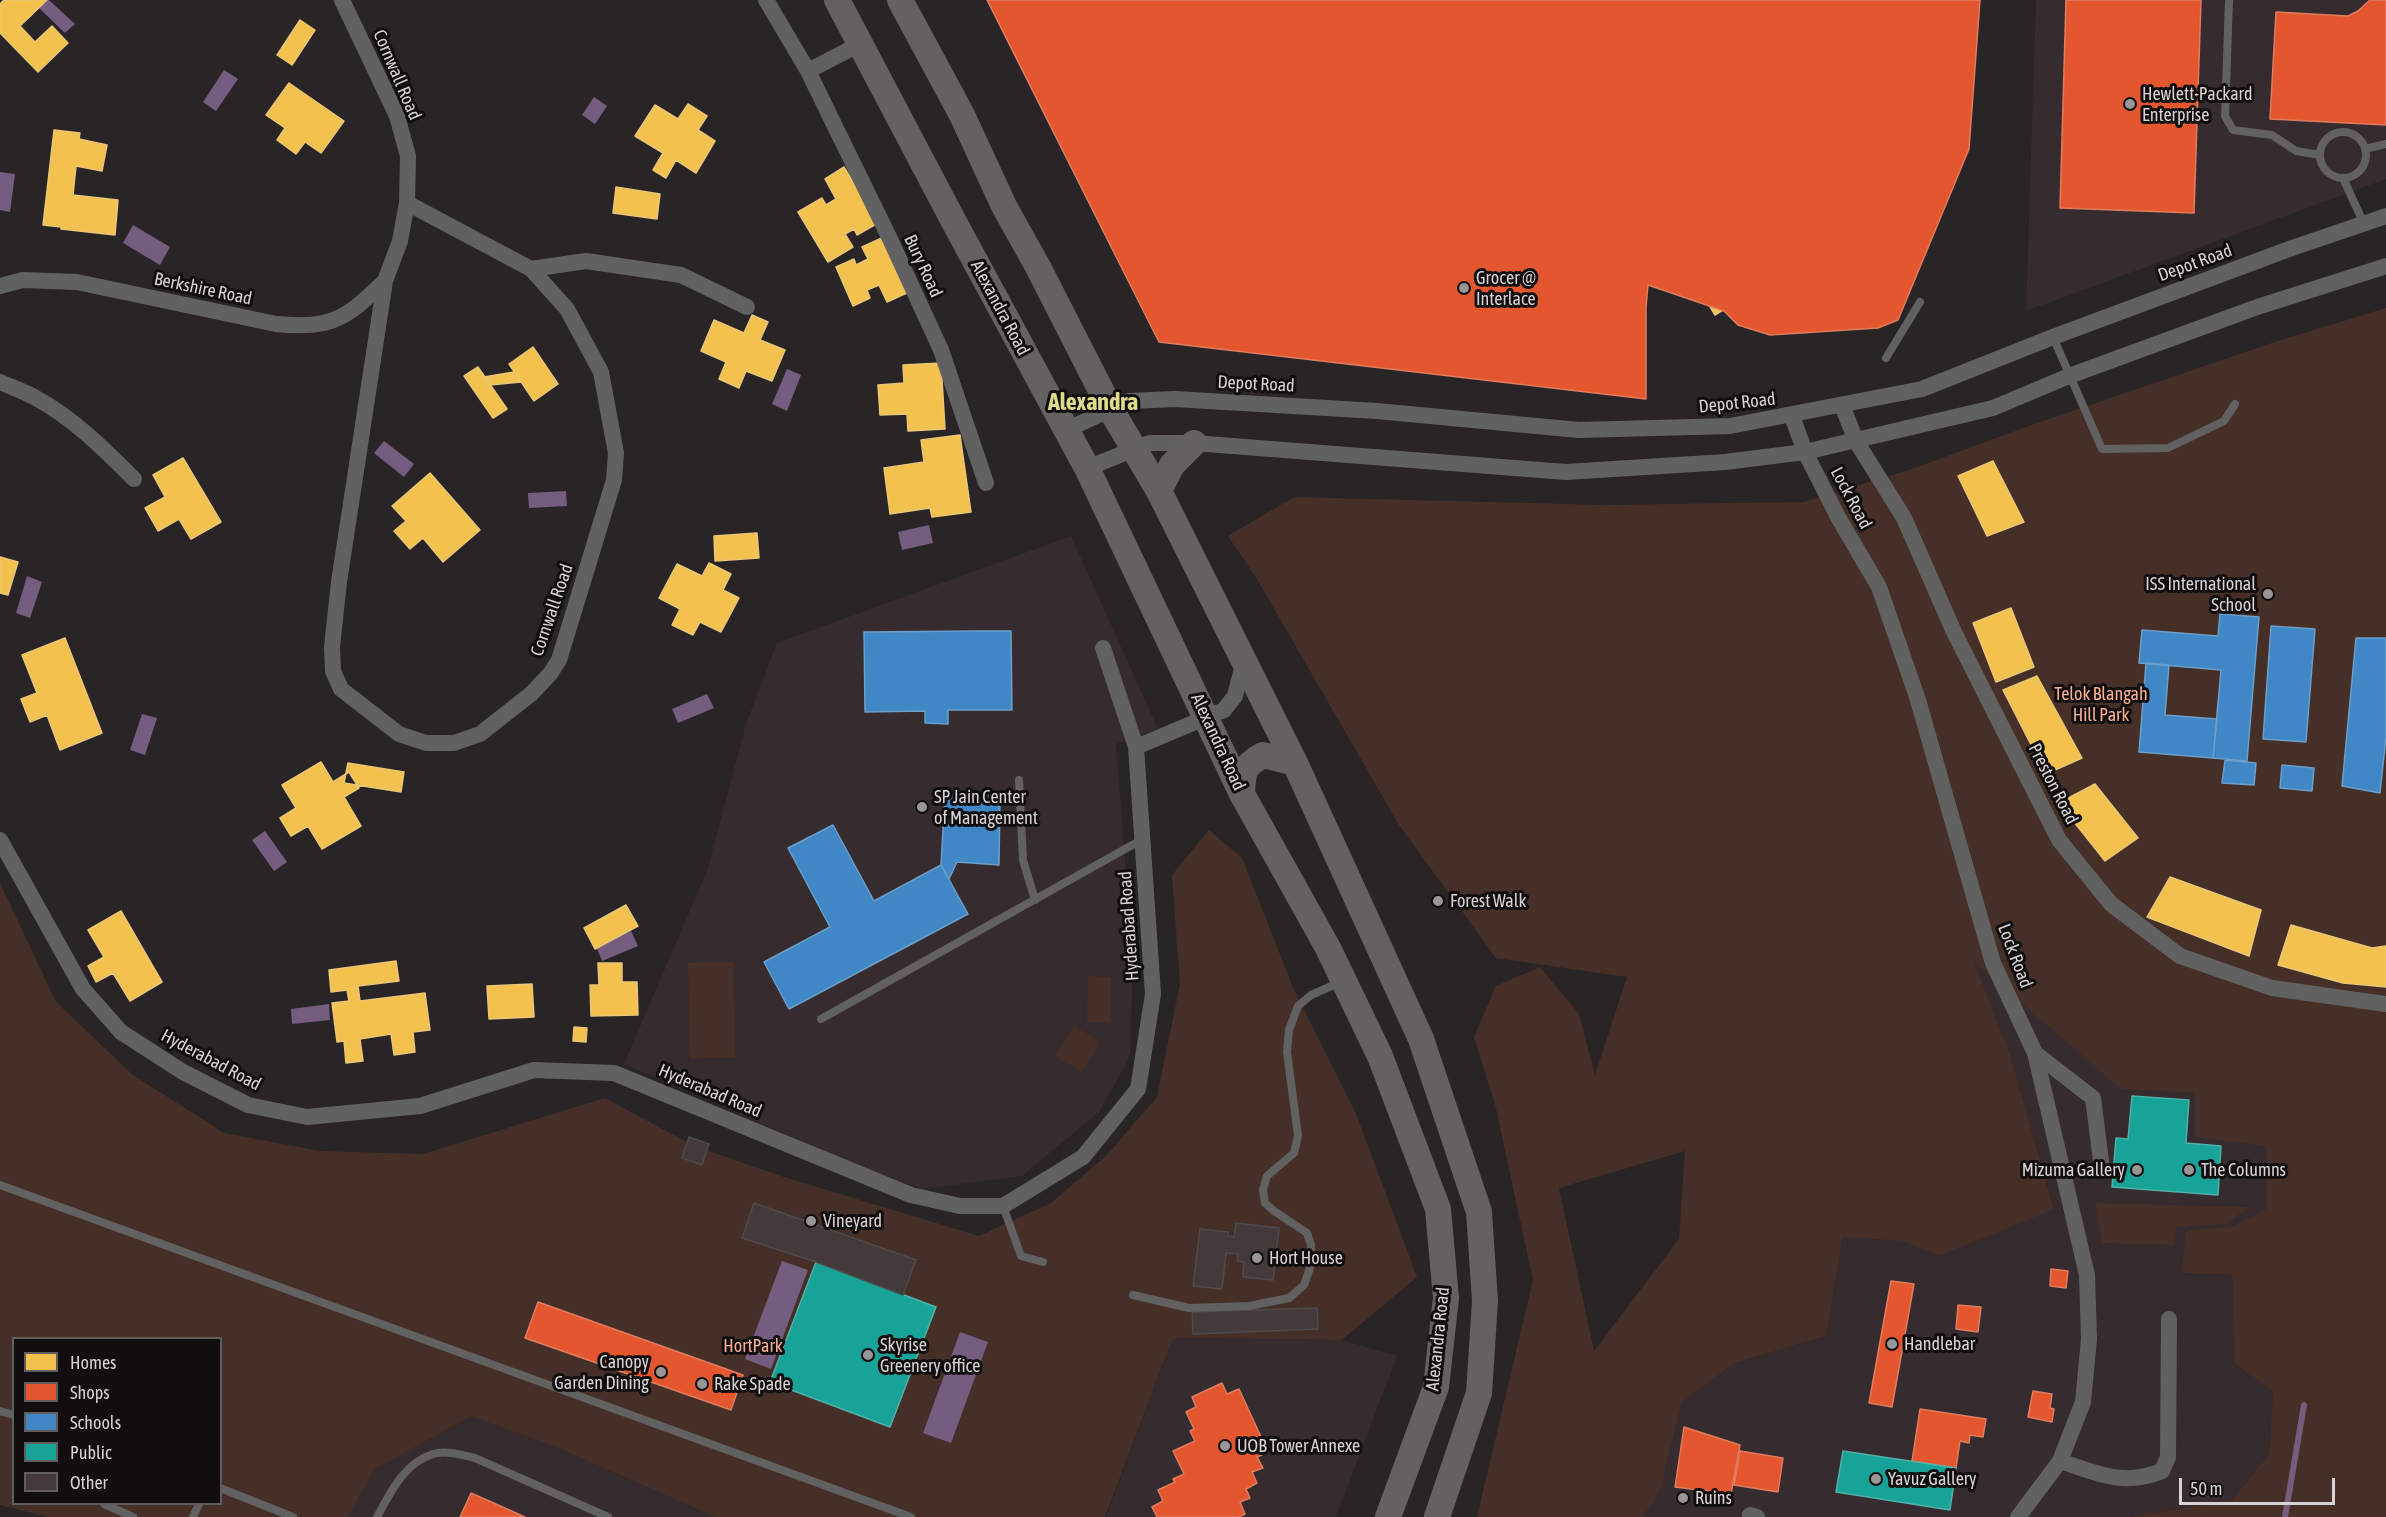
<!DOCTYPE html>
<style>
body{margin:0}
#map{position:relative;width:2386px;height:1517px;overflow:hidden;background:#292527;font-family:"Asap Condensed",sans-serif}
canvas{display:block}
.legend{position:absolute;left:12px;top:1337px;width:210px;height:168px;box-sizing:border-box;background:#110e0f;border:2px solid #605d5e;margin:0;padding:8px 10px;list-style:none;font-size:18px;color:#d7d3d4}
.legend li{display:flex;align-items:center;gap:12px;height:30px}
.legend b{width:30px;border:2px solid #605d5e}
.scale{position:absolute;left:2179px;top:1478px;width:156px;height:27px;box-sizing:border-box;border:3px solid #d7d3d4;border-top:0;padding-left:8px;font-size:18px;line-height:21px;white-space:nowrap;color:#d7d3d4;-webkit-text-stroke:4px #110e0f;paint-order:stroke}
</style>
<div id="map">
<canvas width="2386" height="1517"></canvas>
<ul class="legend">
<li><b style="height:16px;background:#f2c14e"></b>Homes</li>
<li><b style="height:16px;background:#e4572e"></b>Shops</li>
<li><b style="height:16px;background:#3f88c5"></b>Schools</li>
<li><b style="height:16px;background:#17a398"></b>Public</li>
<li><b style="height:16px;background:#44393b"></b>Other</li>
</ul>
<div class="scale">50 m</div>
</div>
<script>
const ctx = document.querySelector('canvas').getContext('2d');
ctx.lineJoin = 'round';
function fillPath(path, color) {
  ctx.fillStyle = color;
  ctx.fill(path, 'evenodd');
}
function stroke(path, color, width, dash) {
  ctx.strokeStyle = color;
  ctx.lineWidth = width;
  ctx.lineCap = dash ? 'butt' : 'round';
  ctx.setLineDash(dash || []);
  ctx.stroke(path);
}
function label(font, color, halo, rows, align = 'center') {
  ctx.font = font + ' "Asap Condensed",sans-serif';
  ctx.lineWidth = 6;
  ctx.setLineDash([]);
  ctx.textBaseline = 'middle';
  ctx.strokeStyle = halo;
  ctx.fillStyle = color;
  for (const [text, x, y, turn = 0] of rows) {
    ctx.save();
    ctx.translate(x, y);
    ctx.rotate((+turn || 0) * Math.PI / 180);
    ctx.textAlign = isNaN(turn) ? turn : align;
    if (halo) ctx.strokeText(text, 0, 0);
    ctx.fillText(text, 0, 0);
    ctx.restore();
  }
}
const built = new Path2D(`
 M2036,0H2386V179L2026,311Z
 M1071,536L1158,729L1116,744L1133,962L1130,1057L1099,1112L1022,1176L923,1189L860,1166L624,1064L707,871L746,724L777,643Z
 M1973,961L2121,1088L2195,1093L2196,1137L2267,1145L2268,1209L2230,1227L2186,1230L2182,1273L2232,1275L2235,1364L2273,1391L2269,1454L2232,1500L2129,1517H1643L1661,1489L1682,1402L1735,1363L1826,1336L1843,1237L1901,1241L1940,1256L2054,1208L2010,1054Z
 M1173,1338L1342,1340L1397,1356L1336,1517H1106Z
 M471,1415L556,1447L715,1517H348L375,1469Z`);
const green = new Path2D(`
 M2386,308V1517H2129L2232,1500L2269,1454L2273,1391L2235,1364L2232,1275L2181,1273L2186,1230L2230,1227L2267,1209V1146L2195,1137V1093L2121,1089L1974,962L2010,1054L2054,1209L1940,1256L1901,1241L1843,1237L1826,1336L1735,1363L1682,1402L1661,1489L1643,1517H1477L1533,1280L1495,1104L1474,1037L1496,986L1540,967L1579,1014L1595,1075L1627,977L1496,958L1399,825L1257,579L1228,536L1294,497L1605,505L1804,502L1912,469L2037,423L2281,340ZM1685,1151L1679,1239L1594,1351L1559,1188Z
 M1209,830L1242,858L1294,990L1356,1114L1417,1277L1342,1340L1173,1338L1105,1517H715L556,1447L471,1416L375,1469L348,1517H48L0,1505V883L56,1002L133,1075L224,1133L320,1151L423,1154L605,1098L694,1146L784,1177L979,1236L1051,1203L1107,1155L1157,1097L1180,984L1172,875ZM14,1338H220V1504H14Z
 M733,962L735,1057L690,1059L688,963Z
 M1088,976L1111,977L1110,1022H1087Z
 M1074,1026L1100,1042L1082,1072L1055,1056Z
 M2095,1203L2250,1207L2225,1224L2176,1227L2175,1245L2102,1243Z`);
const water = new Path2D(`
 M47,0H49L75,24L65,33L39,8Z
 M224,70L238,79L216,111L203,102Z
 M594,97L607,106L595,124L582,115Z
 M0,172L15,174L10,212L0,210Z
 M133,225L170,247L160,265L123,243Z
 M787,369L801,375L787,411L772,404Z
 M384,441L414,464L404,477L374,453Z
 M566,491L567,506L529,508L528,493Z
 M929,525L933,543L902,550L898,532Z
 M27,576L42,582L30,618L16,613Z
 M707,694L714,708L678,723L672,709Z
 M142,714L157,718L145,755L130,750Z
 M265,831L287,862L274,871L252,840Z
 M631,931L638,946L602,961L596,946Z
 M329,1004L330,1020L292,1024L291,1009Z
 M782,1261L808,1270L771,1369L745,1359Z
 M960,1332L988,1342L951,1443L923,1433Z`);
const homes = new Path2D(`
 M4,0H47L20,26L35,42L52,26L68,43L38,72L0,33V4Z
 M1246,0H1271L1253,11Z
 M1271,0H1305L1308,5L1353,28L1376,27L1379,76L1352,77L1318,98L1304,124L1259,101L1269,81L1267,33L1253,11Z
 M1652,0H1725L1749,12L1735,38L1750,62L1708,88L1698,109L1653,86L1677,40Z
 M1811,0H1884L1865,35L1892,77L1851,102L1840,84L1795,60L1808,34L1793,11Z
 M300,20L315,30L292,65L277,55Z
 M1486,22L1488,70L1379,76L1376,27Z
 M1892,77L1903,95L1949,118L1935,145L1950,168L1909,193L1899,214L1853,190L1878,144L1851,102Z
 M289,83L344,121L321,153L305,142L296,154L277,140L285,128L266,115Z
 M1653,86L1698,109L1674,154L1700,196L1658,222L1647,205L1602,182L1616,156L1600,131L1643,105Z
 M1259,101L1304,124L1280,169L1307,211L1265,237L1254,219L1209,196L1223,170L1207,146L1249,120Z
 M688,104L707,116L698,130L715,141L696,173L676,160L666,178L653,170L663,153L635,136L655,105L678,119Z
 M54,130L80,133L79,139L107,145L102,171L76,166L73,195L118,200L115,235L61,229V227L43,225Z
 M844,167L878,223L857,235L854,229L845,234L853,247L828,262L798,212L822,198L826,205L836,199L825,179Z
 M616,187L660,194L657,219L613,213Z
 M1853,190L1899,214L1888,234L1890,283L1861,285L1848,310L1802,287H1781L1779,238L1828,236Z
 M1700,196L1728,240L1779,238L1781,287L1758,288L1715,315L1700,290L1672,292L1670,243L1658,222Z
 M1307,211L1333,253L1385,251L1387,301L1365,302L1323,328L1308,304L1278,305L1277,255L1265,237Z
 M884,237L909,292L887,302L879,285L867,290L870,298L853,306L836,267L854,259L856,265L868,259L862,247Z
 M1494,248L1495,298L1387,301L1385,251Z
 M752,315L768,322L760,340L785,350L772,381L746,371L739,388L719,379L726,362L701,351L714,320L744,333Z
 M533,347L558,384L534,401L509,364Z
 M941,363L945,429L908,431L907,414L880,415L878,385L904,383L903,365Z
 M478,367L507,409L493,418L464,376Z
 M514,372L521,382L490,385L484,377Z
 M960,435L971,512L932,517L930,508L890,514L884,468L924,462L921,440Z
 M183,458L221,522L191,539L179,519L158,531L145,508L165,497L153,475Z
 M1993,461L2024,522L1987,536L1958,476Z
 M430,473L480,530L443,562L423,538L410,549L394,531L406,521L392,506Z
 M757,533L759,558L715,561L714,536Z
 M0,557L18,562L8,595L0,593Z
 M709,563L731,574L723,590L739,598L721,632L700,622L693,635L672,625L680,609L659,598L677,564L702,576Z
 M2011,608L2034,667L1996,682L1973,623Z
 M65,638L102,733L60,750L47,715L30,722L21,699L37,693L22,655Z
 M2037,676L2082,758L2046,774L2003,690Z
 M321,762L333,782L349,772L359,788L344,797L361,826L322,849L308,826L291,836L280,818L296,808L282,785Z
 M348,763L404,772L401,792L344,783Z
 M2095,784L2138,838L2105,861L2059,803Z
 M2170,877L2261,910L2249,956L2147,917Z
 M626,905L638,926L595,949L584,928Z
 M121,911L162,982L130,1001L113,973L96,982L88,966L104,957L88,930Z
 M2291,925L2372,948L2386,946V987L2343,983L2278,965Z
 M396,961L399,981L358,986L360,1001L425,993L430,1030L413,1032L415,1052L394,1055L391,1034L360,1039L363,1061L346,1063L344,1041L337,1042L332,1003L349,1001L347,990L331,992L329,970Z
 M598,963H622V982H637L638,1015L591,1016L590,985H599Z
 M532,984L534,1017L489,1019L487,986Z
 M574,1027L587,1028L586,1042L573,1041Z`);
const shops = new Path2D(`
 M987,0H1980L1969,149L1898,320L1878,328L1770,335L1738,325L1724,311L1648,285L1646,307V399L1159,342Z
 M2066,0H2201L2194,213L2060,208Z
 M2370,0H2386V125L2270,119L2276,12L2348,16L2358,11Z
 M2051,1269L2068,1271L2066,1288L2050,1286Z
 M1891,1281L1914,1284L1892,1407L1869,1403Z
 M538,1302L743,1375L731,1410L525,1338Z
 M1958,1305L1981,1307L1978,1332L1956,1329Z
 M1222,1383L1227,1394L1239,1389L1268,1452L1257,1457L1263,1468L1252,1472L1257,1483L1246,1489L1250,1498L1240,1502L1245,1514L1239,1517H1157L1152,1507L1163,1501L1158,1490L1175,1482L1173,1479L1184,1474L1173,1451L1195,1441L1190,1431L1194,1429L1186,1412L1196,1407L1192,1397Z
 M2033,1391L2052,1394L2050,1408L2054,1409L2052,1422L2028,1417Z
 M1920,1409L1986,1419L1983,1437L1970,1435L1969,1443L1960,1441L1956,1468L1912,1461Z
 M1684,1427L1740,1445L1731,1494L1675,1487Z
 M1740,1451L1783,1458L1778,1492L1734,1485Z
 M471,1493L525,1517H460Z`);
const schools = new Path2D(`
 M2220,614L2259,617L2247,761L2213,758L2221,670L2139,663L2142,630L2218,636Z
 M2271,626L2315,629L2306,742L2263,739Z
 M976,631H1011L1012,710H948V724L925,723V711L865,712L864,632Z
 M2356,638H2386V737L2380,793L2342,786Z
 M2146,663L2169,665L2165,715L2217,719L2213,758L2139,752Z
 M2225,760L2256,763L2254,785L2222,783Z
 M2282,765L2314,768L2312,791L2280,788Z
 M945,795H1000L999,865L957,862L949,879L941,865Z
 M833,825L874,901L941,865L968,914L789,1009L764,962L830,927L788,848Z`);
const public = new Path2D(`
 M2132,1096L2189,1100L2186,1143L2221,1146L2218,1195L2112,1187L2116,1138L2128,1139Z
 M816,1262L936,1307L890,1427L770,1382Z
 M1843,1451L1956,1468L1950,1510L1836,1492Z`);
const stream = new Path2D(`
 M2285,1517L2304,1405`);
const building = new Path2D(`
 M689,1137L709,1144L702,1165L682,1158Z
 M754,1203L916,1260L903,1295L816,1262L742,1238Z
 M1236,1223L1279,1228L1273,1280L1243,1277L1244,1262L1237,1261L1238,1254L1226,1253L1222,1289L1193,1286L1200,1229L1228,1232V1236L1234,1237Z
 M1317,1308L1318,1329L1193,1334L1192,1312Z`);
const service = new Path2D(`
 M2229,0L2225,116L2233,130L2272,135L2296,151L2320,155
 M2320 155a23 23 0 1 1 46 0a23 23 0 1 1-46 0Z
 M2365,149L2386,144
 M2343,178L2364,224
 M2053,337L2102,449L2168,448L2224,421L2235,404
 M1886,358L1920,302
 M1019,780L1023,860L1035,900
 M821,1019L1143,839
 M0,1185L911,1517
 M1003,1206L1021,1256L1043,1262
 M1133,1295L1189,1308L1249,1306L1289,1298L1304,1285L1311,1265V1245L1307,1233L1274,1211L1265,1203L1263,1190L1267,1176L1294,1153L1298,1136L1287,1052L1289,1030L1298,1006L1311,995L1343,981
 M0,1411L14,1415
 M220,1488L293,1517
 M104,1504L133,1517
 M193,1517L199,1504
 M377,1517C390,1493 404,1463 433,1454C446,1450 462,1455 475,1458L608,1517`);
const minor = new Path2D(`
 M342,0L397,116L408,156L407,203L400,241L385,281L339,582L332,647L333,671L341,689L399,734L426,743H454L480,734L531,694L550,674L559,660L614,480L616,453L601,372L567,309L531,269L407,203
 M766,0L808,71L890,239L941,350L986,483
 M808,71L860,44
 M531,269L586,261L681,275L747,307
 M0,286L23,280L77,282L276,324C333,329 345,319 385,281
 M0,382C11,387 23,391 34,397C72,417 104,449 134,479
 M1842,405L1856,441L1904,518L1954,632L2059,840L2111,904L2180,956L2272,988L2386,1004
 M1792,416L1805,452L1838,517L1879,587L1918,700L1993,963L2035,1053L2087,1275L2089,1339L2083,1402L2060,1461L2018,1517
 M1066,430L1129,401L1175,399L1377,411L1579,430L1730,426L1922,389L2053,337L2292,248L2386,216
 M1087,468L1150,443H1194L1566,472L1725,462L1805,452L1993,408L2069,376L2260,306L2386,266
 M1136,747L1224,710L1235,696L1244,661
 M0,840L83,989L121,1032L183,1072L248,1105L307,1117L420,1106L534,1070L614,1073L911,1195L960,1206H1003L1083,1157L1138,1089L1153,994L1136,747L1103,648
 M2035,1053L2093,1098L2102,1169
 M2060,1461C2097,1473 2123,1487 2162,1471L2168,1457L2169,1319
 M1750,1515L1757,1517`);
const primary = new Path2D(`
 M837,0L953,220L1087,468L1242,794L1328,948L1380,1056L1438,1209L1446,1298L1436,1387L1388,1517
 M900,0L962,115L1004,206L1038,267L1111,410L1159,491L1295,763L1421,1039L1479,1212L1485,1301L1479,1393L1437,1517
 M1159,491L1172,465L1194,443
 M1242,794C1243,772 1243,766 1263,755L1295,763`);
const markers = [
 [2130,104,6,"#9a9697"],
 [1464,288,6,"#9a9697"],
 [2268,594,6,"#9a9697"],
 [922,807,6,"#9a9697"],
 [1438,901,6,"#9a9697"],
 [2137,1170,6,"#9a9697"],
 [2189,1170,6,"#9a9697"],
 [811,1221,6,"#9a9697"],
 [1257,1258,6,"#9a9697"],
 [1892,1344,6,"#9a9697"],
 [868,1355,6,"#9a9697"],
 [661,1372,6,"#9a9697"],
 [702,1384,6,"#9a9697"],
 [1225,1446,6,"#9a9697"],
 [1876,1479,6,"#9a9697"],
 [1683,1498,6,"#9a9697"]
];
const streetNames = [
 ["Cornwall Road",397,75,67],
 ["Depot Road",2195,263,-20],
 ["Bury Road",923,266,65],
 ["Berkshire Road",203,289,12],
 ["Alexandra Road",1000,308,62],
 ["Depot Road",1256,384,3],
 ["Depot Road",1737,403,-6],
 ["Lock Road",1851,498,62],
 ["Cornwall Road",552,610,-71],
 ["Alexandra Road",1218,742,65],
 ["Preston Road",2053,784,63],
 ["Hyderabad Road",1129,926,-94],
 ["Lock Road",2015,956,69],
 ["Hyderabad Road",211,1060,28],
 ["Hyderabad Road",710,1091,23],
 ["Alexandra Road",1438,1339,-84]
];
const poiNames = [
 ["Hewlett-Packard",2142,94],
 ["Enterprise",2142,115],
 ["Grocer @",1476,278],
 ["Interlace",1476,299],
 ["ISS International",2256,584,"right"],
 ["School",2256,605,"right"],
 ["SP Jain Center",934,797],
 ["of Management",934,818],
 ["Forest Walk",1450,901],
 ["Mizuma Gallery",2125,1170,"right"],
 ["The Columns",2201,1170],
 ["Vineyard",823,1221],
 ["Hort House",1269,1258],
 ["Handlebar",1904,1344],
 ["Skyrise",880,1345],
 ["Greenery office",880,1366],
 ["Canopy",649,1362,"right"],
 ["Garden Dining",649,1383,"right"],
 ["Rake Spade",714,1384],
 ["UOB Tower Annexe",1237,1446],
 ["Yavuz Gallery",1888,1479],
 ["Ruins",1695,1498]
];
const parkNames = [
 ["Telok Blangah",2101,694],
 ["Hill Park",2101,715],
 ["HortPark",753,1346]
];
const districtNames = [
 ["Alexandra",1093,402]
];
fillPath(built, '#362b2f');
fillPath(green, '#462f27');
fillPath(water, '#755d80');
fillPath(homes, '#f2c14e');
stroke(homes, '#eac676', 1.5);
fillPath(shops, '#e4572e');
stroke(shops, '#e07c60', 1.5);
fillPath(schools, '#3f88c5');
stroke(schools, '#6d9eca', 1.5);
fillPath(public, '#17a398');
stroke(public, '#51b1aa', 1.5);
stroke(stream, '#755d80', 6);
fillPath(building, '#44393b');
stroke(building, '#4e4b4c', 1.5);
stroke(service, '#626162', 8);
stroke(minor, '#626162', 16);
stroke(primary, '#646163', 26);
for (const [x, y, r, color] of markers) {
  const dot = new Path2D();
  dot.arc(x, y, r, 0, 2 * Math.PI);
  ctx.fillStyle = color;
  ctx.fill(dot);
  stroke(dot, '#110e0f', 2);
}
label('18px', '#d7d3d4', '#110e0f', streetNames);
label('18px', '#d7d3d4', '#110e0f', poiNames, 'left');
label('18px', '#faaf93', '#110e0f', parkNames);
label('bold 24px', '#dedb8c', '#110e0f', districtNames);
</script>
